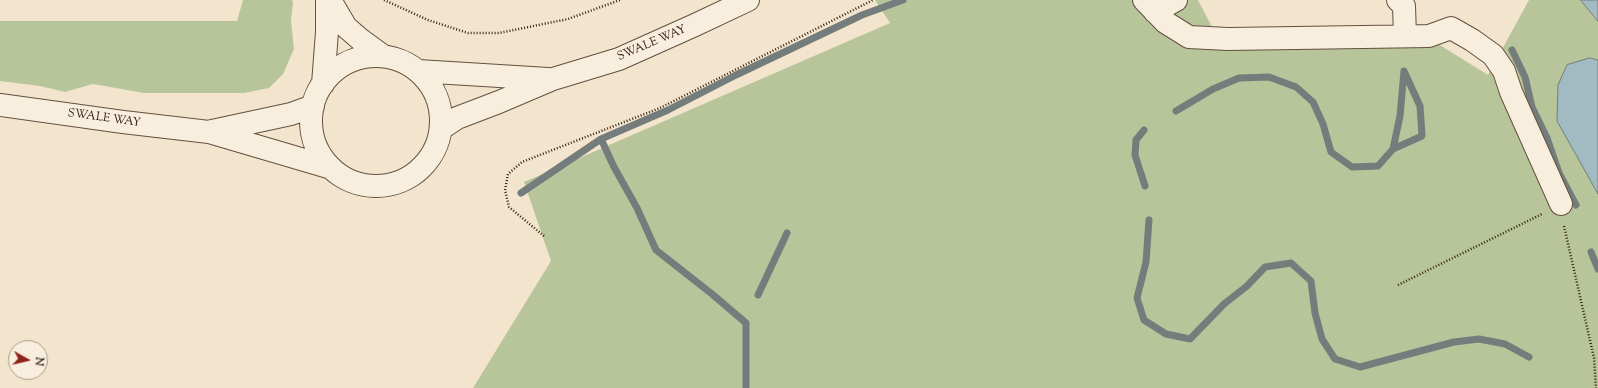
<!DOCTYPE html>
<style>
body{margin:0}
#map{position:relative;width:1598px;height:388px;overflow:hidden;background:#f3e5cd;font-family:"Sorts Mill Goudy",serif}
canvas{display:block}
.north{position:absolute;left:8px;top:340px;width:40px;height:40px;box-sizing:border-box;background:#f7eede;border:1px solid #a99b8c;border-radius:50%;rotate:98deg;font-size:11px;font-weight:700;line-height:16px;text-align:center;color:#331f10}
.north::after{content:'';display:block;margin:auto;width:14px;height:18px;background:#8f2418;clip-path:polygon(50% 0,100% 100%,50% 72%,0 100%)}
</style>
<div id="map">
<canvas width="1598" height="388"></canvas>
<div class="north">N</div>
</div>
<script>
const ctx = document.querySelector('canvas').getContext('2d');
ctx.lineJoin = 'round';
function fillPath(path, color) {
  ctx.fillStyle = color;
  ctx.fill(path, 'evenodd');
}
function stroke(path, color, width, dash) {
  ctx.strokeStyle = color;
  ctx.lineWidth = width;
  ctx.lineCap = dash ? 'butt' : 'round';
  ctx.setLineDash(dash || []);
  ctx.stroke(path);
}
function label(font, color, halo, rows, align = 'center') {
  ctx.font = font + ' "Sorts Mill Goudy",serif';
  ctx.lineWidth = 3;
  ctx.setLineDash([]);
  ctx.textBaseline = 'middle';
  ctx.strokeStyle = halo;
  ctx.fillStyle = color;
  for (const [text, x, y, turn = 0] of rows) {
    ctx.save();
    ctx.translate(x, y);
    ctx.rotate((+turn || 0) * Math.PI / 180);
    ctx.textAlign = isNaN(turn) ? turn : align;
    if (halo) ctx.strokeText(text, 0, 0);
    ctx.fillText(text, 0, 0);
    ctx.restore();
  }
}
const green = new Path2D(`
 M243,0H292L293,2L291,21L294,49L283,74L269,88L244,93H144L93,84L65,92L40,86L0,81V21H237Z
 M875,0H1198L1212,27L1435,42L1488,75L1529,0H1581L1598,21V60L1590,58L1591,180L1598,194V388H473L551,261L524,182L890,23Z`);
const water = new Path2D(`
 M1581,0H1598V21Z
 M1590,58L1598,60V194L1557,121L1558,85L1567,65Z`);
const stream = new Path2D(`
 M1512,50L1525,77L1532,107L1547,138L1559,173L1576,205
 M1176,111L1213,89L1239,78L1269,77L1296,87L1313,102L1323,124L1331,152L1352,167L1378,166L1393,149L1400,116L1404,71L1420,106L1422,136L1393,149
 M1144,130L1136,140L1135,155L1145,186
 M601,139L614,167L637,208L656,250L712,294L746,323V388
 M521,193L601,139L668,110L736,75L862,15L903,0
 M1149,220L1146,262L1137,298L1144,320L1166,334L1190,339L1224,304L1247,286L1265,267L1291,263L1311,281L1315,313L1322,339L1335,359L1360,367L1454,342L1479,339L1505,344L1529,357
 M1591,252L1598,269
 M758,295L787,233`);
const path = new Path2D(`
 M384,0L428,20L468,33H499L568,19L620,0
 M1564,226L1594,358L1596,388
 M544,236L509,207L505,190L508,174L522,162L660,108L873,0
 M1398,285L1542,214`);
const minor = new Path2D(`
 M330,0L346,27L361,40L383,56
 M1144,0L1165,22L1189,37L1228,39L1429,36L1451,28L1472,40L1493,55L1504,71L1511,92L1561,204
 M1398,0L1404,6L1405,36
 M1155,12L1176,0
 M311 121a65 65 0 1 1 130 0a65 65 0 1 1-130 0Z
 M418,71L548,79
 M323,84L327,32V0
 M0,105L123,122L209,132L328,167
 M442,128L457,118L499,102L553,79L619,59L695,25L748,0
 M212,131L291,114L313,106`);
const streetNames = [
 ["SWALE WAY",652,44,-23],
 ["SWALE WAY",104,119,8]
];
fillPath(green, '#b8c59a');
fillPath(water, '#a0bcc2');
stroke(water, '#747d7b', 1);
stroke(stream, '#747d7b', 7);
stroke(minor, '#63503f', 24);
stroke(path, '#331f10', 2.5, [1, 2]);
stroke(minor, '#f7eede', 22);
label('12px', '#331f10', '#f7eede', streetNames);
</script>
